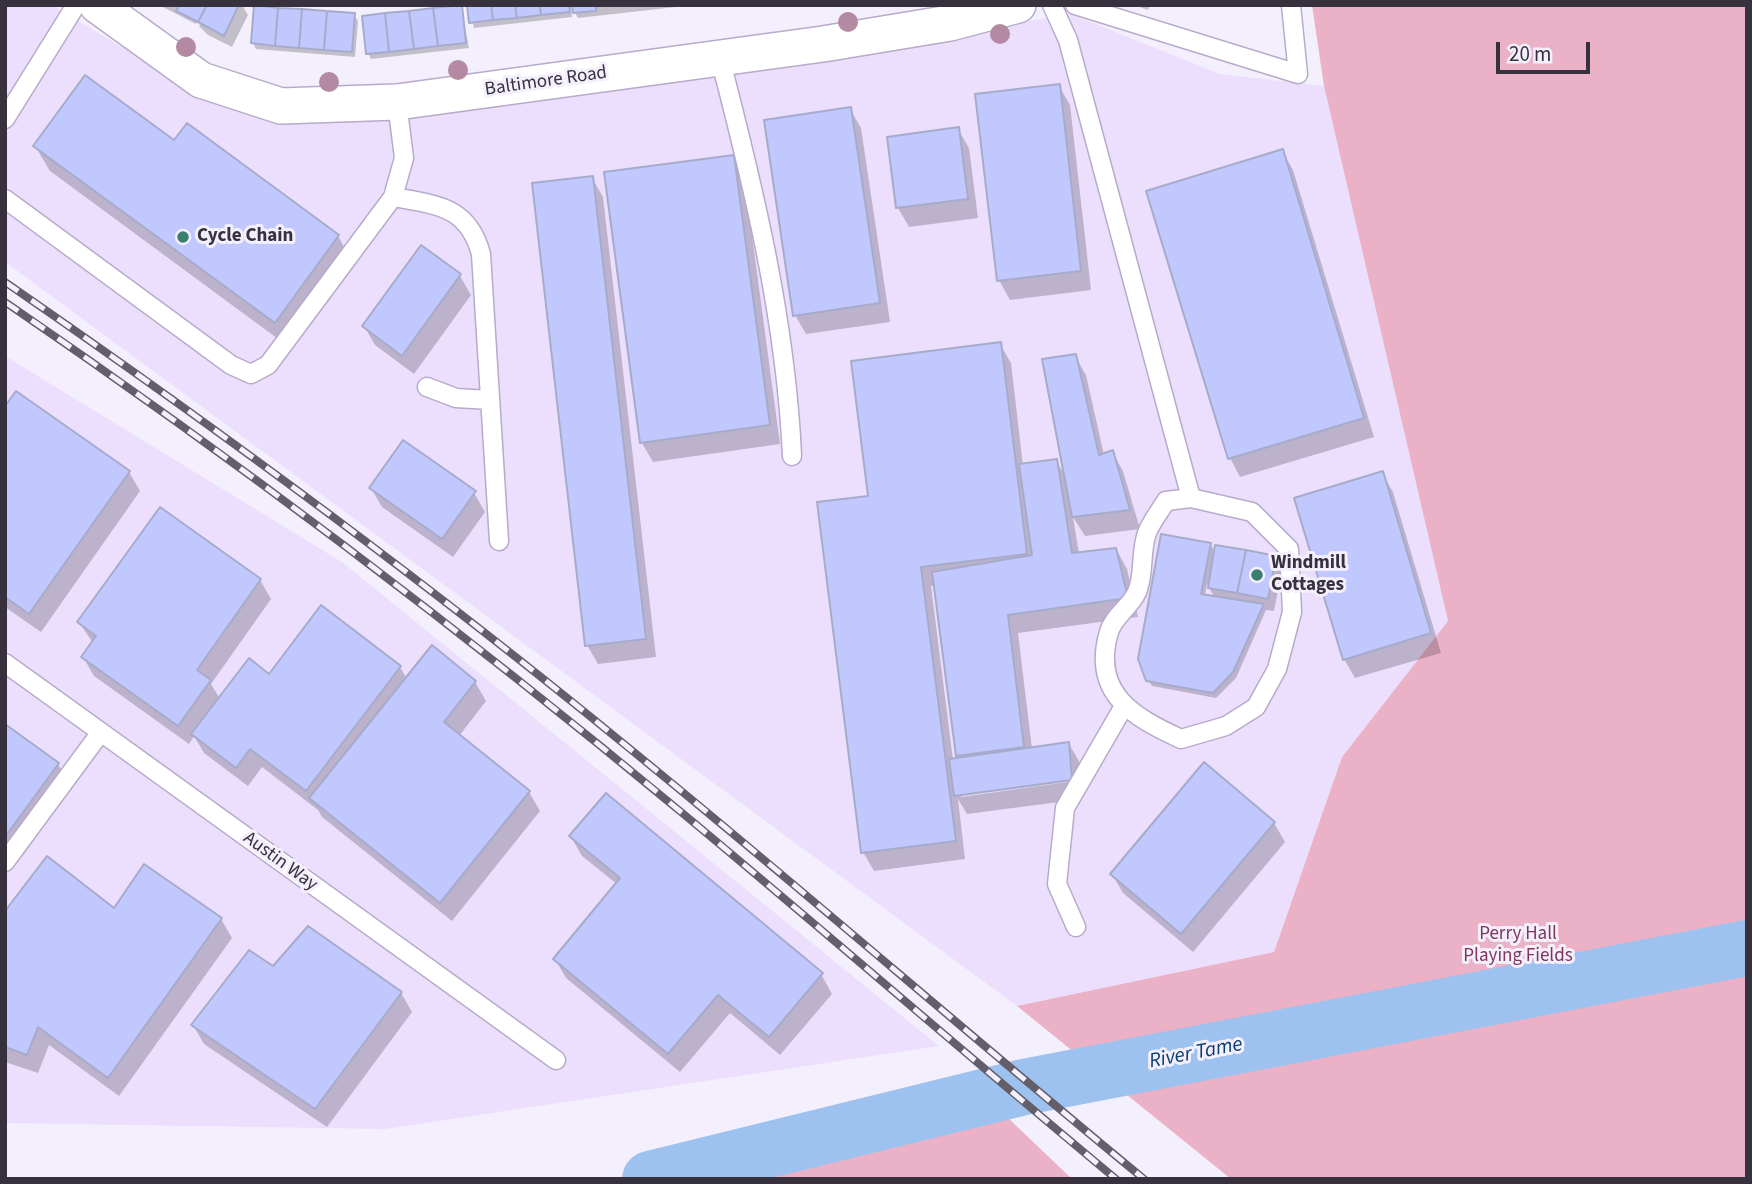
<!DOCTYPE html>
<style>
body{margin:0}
#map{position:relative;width:1752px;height:1184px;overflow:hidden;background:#f4effc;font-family:"Source Sans 3",sans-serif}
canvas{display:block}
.frame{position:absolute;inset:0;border:7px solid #36313d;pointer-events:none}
.scale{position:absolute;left:1496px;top:42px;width:94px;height:32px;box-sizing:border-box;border:4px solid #36313d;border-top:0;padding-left:9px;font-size:21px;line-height:24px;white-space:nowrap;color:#36313d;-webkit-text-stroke:5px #f4effc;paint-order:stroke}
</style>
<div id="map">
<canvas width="1752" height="1184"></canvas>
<div class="frame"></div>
<div class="scale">20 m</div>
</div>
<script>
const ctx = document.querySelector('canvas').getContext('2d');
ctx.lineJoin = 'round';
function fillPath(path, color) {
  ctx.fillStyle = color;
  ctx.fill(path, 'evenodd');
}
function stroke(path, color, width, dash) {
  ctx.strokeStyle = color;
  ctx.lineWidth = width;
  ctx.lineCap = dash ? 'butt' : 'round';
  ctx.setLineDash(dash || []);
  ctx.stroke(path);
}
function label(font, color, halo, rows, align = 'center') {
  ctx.font = font + ' "Source Sans 3",sans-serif';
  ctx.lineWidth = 6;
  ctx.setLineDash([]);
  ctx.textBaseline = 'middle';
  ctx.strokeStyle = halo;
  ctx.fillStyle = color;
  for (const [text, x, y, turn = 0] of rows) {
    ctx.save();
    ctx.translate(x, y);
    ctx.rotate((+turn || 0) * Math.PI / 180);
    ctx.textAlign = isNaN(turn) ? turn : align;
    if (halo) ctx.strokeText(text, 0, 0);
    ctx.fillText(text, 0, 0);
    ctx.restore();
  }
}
const built = new Path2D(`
 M5,5H52L195,91L280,117L853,50L1071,14L1220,74L1324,86L1448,621L1342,757L1274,952L1017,1006L5,262Z
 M5,356L342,562L939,1046L385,1129L5,1123Z`);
const green = new Path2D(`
 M1312,5H1747V1179H1231L1017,1006L1274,952L1342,757L1448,621L1324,86Z
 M1007,1117L1072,1179H735Z`);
const shadow = new Path2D(`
 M159,5H205L196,24Z
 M209,5H242L248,15L232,47L208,35L199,26Z
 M469,5H571L572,17L474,28Z
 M571,5H675L676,7L578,18Z
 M1134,5H1150L1148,10Z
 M461,6L469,48L371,59L368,53Z
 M354,15L358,21L355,57L256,49L253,43Z
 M1059,86L1070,105L1091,290L1010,300L999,280Z
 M850,109L861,128L890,322L806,334L795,315Z
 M188,125L338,236L352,261L289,347L50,171L35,146L174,143Z
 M958,129L969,148L978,218L909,227L898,208Z
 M1282,151L1293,170L1374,437L1240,477L1230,458Z
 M733,156L744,176L780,444L653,462L642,443Z
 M592,178L603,197L656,657L598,664L587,645Z
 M421,247L460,276L471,295L414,374L375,345L364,326Z
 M1000,344L1011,363L1023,466L1056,461L1066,477L1075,356L1086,375L1104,455L1112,452L1123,471L1140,529L1085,536L1073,517L1079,554L1116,549L1127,569L1138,617L1018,633L1032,749L1069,744L1080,763L1081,780L1080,777L961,793V797L1081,780L1082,799L967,814L958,799L965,859L874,871L863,852L870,497ZM931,586H935L960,759L953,760Z
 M5,409L129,472L140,491L41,632L5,607Z
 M1382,473L1393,492L1441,653L1355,678L1344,659Z
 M371,488L474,493L485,512L453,557L382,507Z
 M160,509L260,580L271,599L211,684L220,699L269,676L400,667L407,679L432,647L475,682L486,701L459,736L529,792L540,811L452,921L322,817L318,810L262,767L248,786L204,753L194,736L189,744L94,676L83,657L93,643L79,622Z
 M1210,544L1216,553L1275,558L1282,570L1274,611L1266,610L1236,678L1216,698L1152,686L1148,680ZM1207,584L1215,598L1205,596Z
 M5,726L58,764L69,783L5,871Z
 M1274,823L1285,842L1193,952L1123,893L1112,874Z
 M571,837L821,974L832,994L780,1055L730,1013L680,1072L566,978L555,959L617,884L582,856Z
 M115,910L221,919L232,938L119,1096L49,1045L38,1073L5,1062V914Z
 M309,929L401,993L412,1012L327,1127L204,1044L193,1025L274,969Z`);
const river = new Path2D(`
 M650,1179L1024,1087L1747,948`);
const building = new Path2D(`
 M179,5H207L198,22L176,11Z
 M207,5H239L224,36L198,22Z
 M254,5L278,8L275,46L251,43Z
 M462,5L466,43L438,46L433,8Z
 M467,5H491L493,20L469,23Z
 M491,5H515L517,18L493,20Z
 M515,5H540L541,15L517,18Z
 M540,5H569L570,12L541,15Z
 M572,5H596V11L573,13Z
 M278,8L302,9L299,48L275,46Z
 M433,8L438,46L414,49L409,11Z
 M302,9L327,11L324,50L299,48Z
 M327,11L355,13L352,52L324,50Z
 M409,11L414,49L389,52L385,13Z
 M385,13L389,52L366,54L362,16Z
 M85,75L174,140L187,123L339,235L275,323L33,146Z
 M1060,84L1081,271L997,281L975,94Z
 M851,107L880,303L793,316L764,120Z
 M959,127L968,199L896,208L887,137Z
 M1283,149L1364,418L1228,459L1146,191Z
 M734,155L770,425L640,443L604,172Z
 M593,176L646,639L585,646L532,183Z
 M421,245L461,274L402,356L362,326Z
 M1001,342L1027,554L921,567L956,841L861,853L817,502L868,496L851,361Z
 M1076,354L1099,455L1113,450L1130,510L1072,517L1042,359Z
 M16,391L130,471L29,614L5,597V406Z
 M403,440L476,491L442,539L369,488Z
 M1057,459L1072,553L1116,548L1128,598L1008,615L1024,747L956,756L932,572L1032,555L1019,464Z
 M1383,471L1431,633L1343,660L1294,498Z
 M160,507L261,579L197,670L211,680L178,726L81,657L96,636L77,622Z
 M1161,534L1211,543L1201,594L1264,604L1233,672L1213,693L1146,681L1138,659Z
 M1215,545L1246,550L1237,593L1208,588Z
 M1246,550L1276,556L1268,599L1237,593Z
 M321,605L401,666L306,791L250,749L236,768L191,734L249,658L269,674Z
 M432,645L476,681L444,722L530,791L440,903L309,798Z
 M5,724L59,763L5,837Z
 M1069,742L1072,780L954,796L949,759Z
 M1204,762L1275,822L1181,934L1110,874Z
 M606,793L823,973L769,1037L718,995L668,1054L553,959L620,878L569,836Z
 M47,856L114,908L144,864L222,918L108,1078L38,1027L27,1055L5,1047V911Z
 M308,926L402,992L315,1109L191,1025L249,950L273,966Z`);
const service = new Path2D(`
 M1052,5L1068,40L1191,498
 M1075,5L1298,74L1291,5
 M720,58C754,189 786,321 792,456
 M5,119L76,5
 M393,197C437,205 468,206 481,254L499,541
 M5,199L231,365L251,374L268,365L393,197L404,158L397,102
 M427,387L456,398L490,400
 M1191,498L1252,512L1289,549L1292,612L1277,669L1256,707L1226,726L1181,739C1133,717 1091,693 1109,632C1113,617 1131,606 1137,592C1145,573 1140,551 1147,533C1151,522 1160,511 1166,501Z
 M5,663L556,1060
 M5,862L101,732
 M1076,927L1057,884L1065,808L1124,706`);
const minor = new Path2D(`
 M97,5L201,80L281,106L397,102L823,44L950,23L1018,5`);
const rail = new Path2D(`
 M5,282C217,428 425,581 624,744C800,887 970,1036 1144,1179
 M5,302C238,461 464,632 681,812C827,933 970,1058 1116,1179`);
const trees = [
 [848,22],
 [1000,34],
 [186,47],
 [458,70],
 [329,82]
];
const markers = [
 [183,237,7,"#3b7d6f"],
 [1257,575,7,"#3b7d6f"]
];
const streetNames = [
 ["Baltimore Road",546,82,-8],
 ["Austin Way",280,862,36]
];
const poiNames = [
 ["Cycle Chain",197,237],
 ["Windmill",1271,564],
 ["Cottages",1271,586]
];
const parkNames = [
 ["Perry Hall",1518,935],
 ["Playing Fields",1518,957]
];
const waterNames = [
 ["River Tame",1196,1054,-11]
];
fillPath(built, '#ecdffe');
fillPath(green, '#ebb2c7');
fillPath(shadow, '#0003');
stroke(river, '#9dc2ef', 56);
fillPath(building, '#c1c8fe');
stroke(building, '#a7abcb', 2);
stroke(service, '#b8abca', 21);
stroke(minor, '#b8abca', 38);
stroke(service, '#fff', 18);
stroke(minor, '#fff', 35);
stroke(rail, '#635e6a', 8);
stroke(rail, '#f4effc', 5, [16]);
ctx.fillStyle = '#b38aa1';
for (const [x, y] of trees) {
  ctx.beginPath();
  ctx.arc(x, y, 10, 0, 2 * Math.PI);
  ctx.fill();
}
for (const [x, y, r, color] of markers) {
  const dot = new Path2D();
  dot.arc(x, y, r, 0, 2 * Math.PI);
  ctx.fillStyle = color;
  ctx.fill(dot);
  stroke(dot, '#f4effc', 2.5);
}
label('19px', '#36313d', '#f4effc', streetNames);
label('bold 19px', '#36313d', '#f4effc', poiNames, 'left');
label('19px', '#7e3756', '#f4effc', parkNames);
label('italic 21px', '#083d73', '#f4effc', waterNames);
</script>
